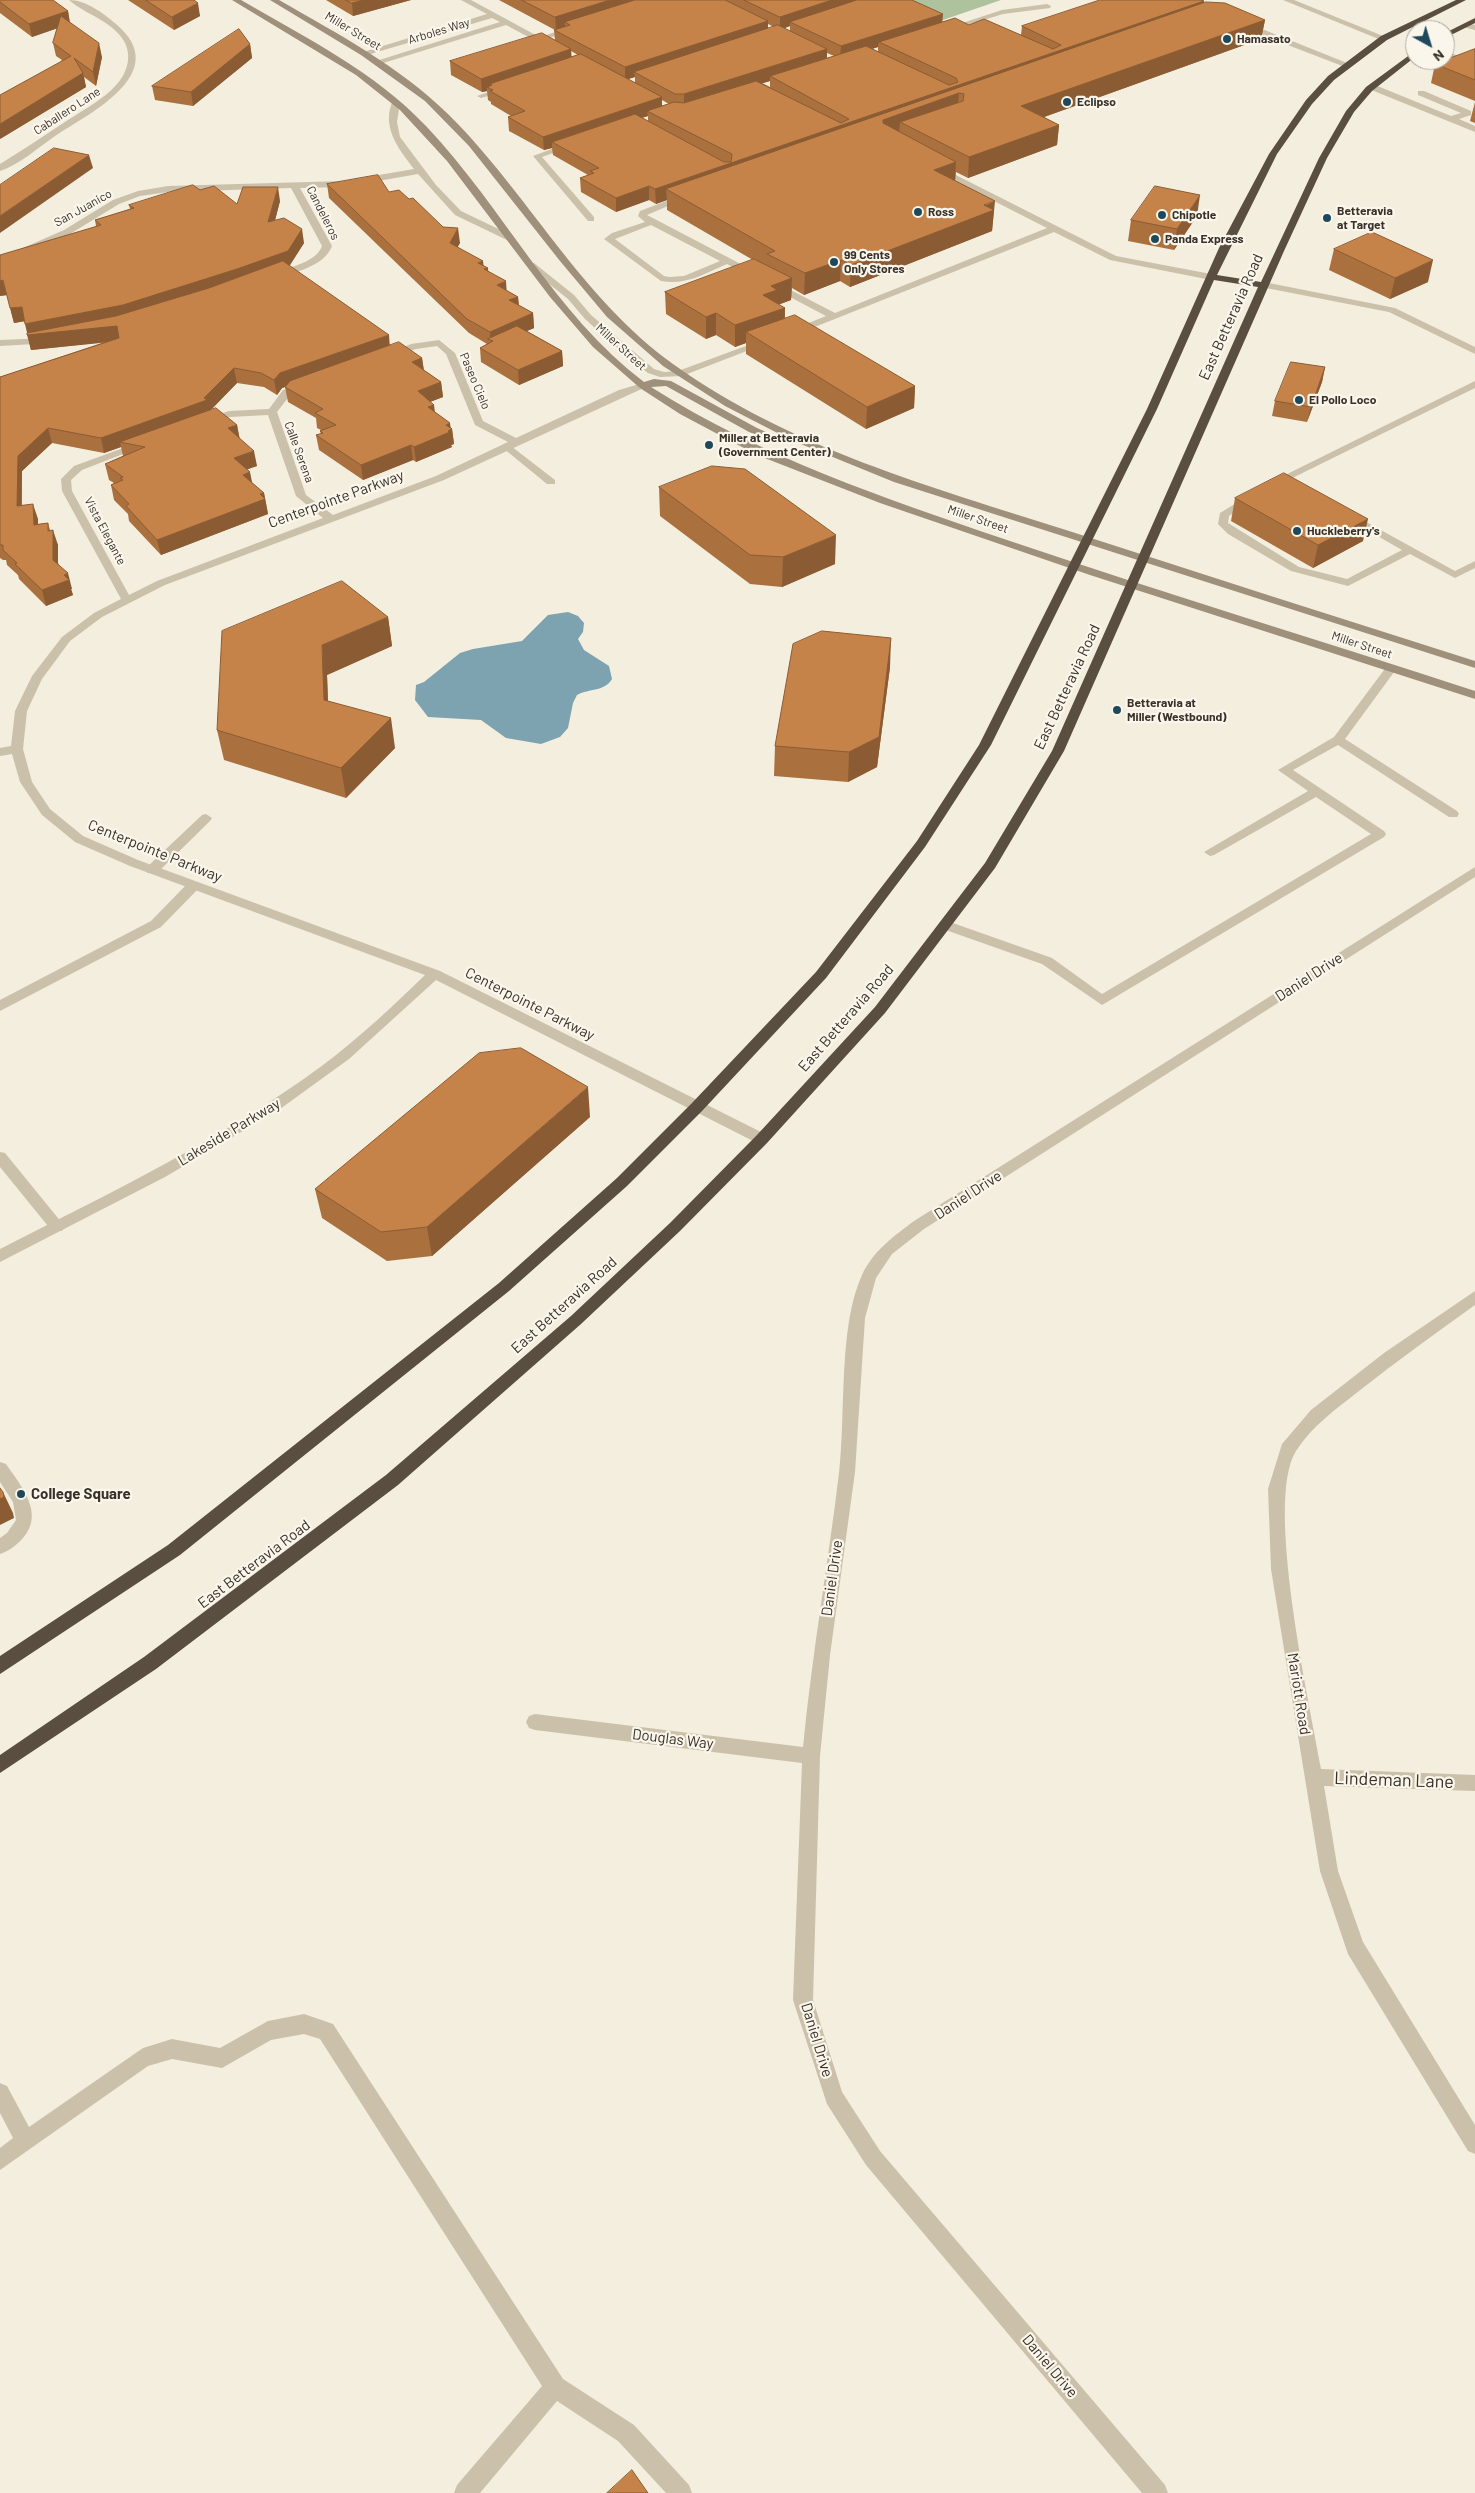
<!DOCTYPE html>
<style>
body{margin:0}
#map{position:relative;width:1475px;height:2493px;overflow:hidden;background:#f3eede;font-family:Barlow,sans-serif}
canvas{display:block}
.north{position:absolute;left:1405px;top:20px;width:50px;height:50px;box-sizing:border-box;background:#faf6eb;border:1px solid #aca79d;border-radius:50%;rotate:141deg;font-size:14px;font-weight:700;line-height:20px;text-align:center;color:#383129}
.north::after{content:'';display:block;margin:auto;width:18px;height:22px;background:#1e495a;clip-path:polygon(50% 0,100% 100%,50% 72%,0 100%)}
</style>
<div id="map">
<canvas width="1475" height="2493"></canvas>
<div class="north">N</div>
</div>
<script>
const ctx = document.querySelector('canvas').getContext('2d');
ctx.lineJoin = 'round';
function fillPath(path, color) {
  ctx.fillStyle = color;
  ctx.fill(path, 'evenodd');
}
function stroke(path, color, width, dash) {
  ctx.strokeStyle = color;
  ctx.lineWidth = width;
  ctx.lineCap = dash ? 'butt' : 'round';
  ctx.setLineDash(dash || []);
  ctx.stroke(path);
}
function label(font, color, halo, rows, align = 'center') {
  ctx.font = font + ' Barlow,sans-serif';
  ctx.lineWidth = 4.5;
  ctx.setLineDash([]);
  ctx.textBaseline = 'middle';
  ctx.strokeStyle = halo;
  ctx.fillStyle = color;
  for (const [text, x, y, turn = 0] of rows) {
    ctx.save();
    ctx.translate(x, y);
    ctx.rotate((+turn || 0) * Math.PI / 180);
    ctx.textAlign = isNaN(turn) ? turn : align;
    if (halo) ctx.strokeText(text, 0, 0);
    ctx.fillText(text, 0, 0);
    ctx.restore();
  }
}
const green = new Path2D(`
 M891,0H1001L940,21Z`);
const water = new Path2D(`
 M568,612L578,616L584,623L583,632L578,639L584,650L609,666L612,679C604,692 590,688 577,695L573,703L568,728L560,737L541,744L506,738L481,720L428,717L415,700L416,685L424,682L460,653L473,649L522,641L548,615Z`);
const lane = new Path2D(`
 M1283,0H1294L1388,38L1381,40Z
 M1241,23H1247L1352,65L1345,67L1241,27Z
 M1466,23L1475,25V30L1463,27L1462,25Z
 M574,26H577V30L538,41L534,39Z
 M1445,51L1475,62V67L1445,56Z
 M1369,85H1375L1451,116L1461,113L1418,95V91H1424L1471,111V115L1459,119L1475,126V132L1369,89Z
 M506,86H509V90L481,98L477,96Z
 M568,143L575,145L542,157L594,217V221H588L533,156Z
 M938,166L1116,256L1211,274L1216,277L1211,280L1110,260L1054,232L797,334H791V330L826,316L771,287V283H777L835,313L1047,228L935,171L934,169Z
 M682,195L689,197L647,215L756,272V276H750L727,264C706,273 685,286 661,281L604,239L612,233L645,222L638,216L640,211ZM651,225L720,261L684,276L669,277L664,276L615,239Z
 M528,263H534L574,295L591,315L654,369L664,372L678,371L762,340L770,342L682,376L660,377L648,373L626,356L585,319L568,299L528,267Z
 M1264,282L1395,308L1475,347V354L1389,312L1261,287V283Z
 M1475,381V388L1274,487L1270,488L1265,485Z
 M507,443L555,480V484H547L503,448V444Z
 M1251,494L1256,497L1255,499L1229,516L1228,523L1299,567L1347,579L1402,550L1346,518L1345,516L1350,513L1455,571L1475,561V568L1455,578L1410,554L1348,586L1291,571L1228,534L1218,524L1220,513Z
 M1391,665L1397,668L1345,739L1457,811L1459,814L1457,817H1449L1338,745L1293,770L1384,831L1386,834L1384,837L1102,1005L1042,964L940,928L938,925L940,922H950L1052,958L1102,994L1371,834L1316,797L1214,855L1210,856L1204,852L1308,791L1278,770L1334,737L1387,666Z
 M206,814L212,818L210,821L157,873H147L146,870L147,867L202,815Z
 M194,881L200,885L199,888L161,927L0,1011V1000L151,921L189,882Z
 M0,1152L5,1153L62,1223L64,1227L62,1231H52L0,1167Z
 M0,1462L6,1464C21,1486 45,1513 23,1538C17,1545 9,1551 0,1554V1538L7,1533L16,1520L13,1502L0,1482Z
 M304,2014L333,2024L563,2379L634,2425L689,2485L692,2493H666L618,2441L557,2401L480,2493H454L457,2485L542,2386L320,2039L304,2034L271,2040L222,2068L172,2059L148,2066L0,2170V2148L13,2138L0,2113V2083L7,2086L29,2127L143,2048L172,2039L220,2048L268,2021Z`);
const street = new Path2D(`
 M69,0C86,0 103,13 116,24C173,72 92,112 55,136C39,147 19,165 0,171V164C23,150 45,135 68,120C85,109 104,99 117,84C128,72 132,55 124,41C111,20 86,15 69,0Z
 M461,0H471L554,45L547,47L506,25L380,64L373,62L500,22L492,18L367,55L360,53L487,14Z
 M1047,4L1051,6L1050,8L1003,14L948,31L944,29L1002,10Z
 M393,100L400,102L397,122L400,137L436,185L461,211L513,236V240H507L455,215L418,174L344,187L300,188L332,246C324,267 293,273 274,278L271,277V273C287,268 316,263 322,246L291,188L168,192L140,196L119,204L70,234L0,264V258L64,230L113,200L138,191L168,186L344,181L414,169C398,148 381,127 393,100Z
 M48,338L53,341L51,343L0,346V340Z
 M439,340L455,353L483,421L516,438L619,390L643,383L648,386L444,480L165,585L102,617L70,641L42,679L27,711L23,749L32,782L50,809L83,836L138,860L440,971L767,1135L769,1139L767,1143H757L436,980L349,1059L280,1109L165,1177L0,1262V1249C110,1193 223,1139 323,1065C359,1038 392,1007 425,975L130,866L75,842L42,815L20,782L12,754L0,756V748L11,746L15,711L32,676L62,637L94,613L121,599L62,491L61,479L74,466L137,443L141,442L146,445L82,470L71,480L72,491L129,595L157,581L323,518L296,496L268,415L230,417L207,425L202,422L203,420L229,411L269,409L283,390L308,384V388L291,394L277,412L306,495L333,515L436,476L508,442L475,425L446,354L437,346L416,349L390,358L385,355L411,344Z
 M1475,867V877L924,1229L892,1254L876,1278L865,1318L855,1472L830,1655L820,1756L813,2000L842,2092L880,2151L1165,2485L1168,2493H1142L866,2165L827,2104L793,2000L802,1763L535,1730L529,1728L526,1722L529,1716L535,1714L803,1747C812,1655 828,1564 839,1473C846,1415 838,1327 862,1275C873,1251 894,1236 914,1221Z
 M1475,1291V1305C1436,1333 1397,1361 1359,1391C1336,1409 1312,1426 1296,1451C1264,1501 1310,1705 1321,1769L1475,1775V1791L1324,1786L1338,1871L1363,1942L1475,2125V2154L1468,2151L1348,1954L1320,1871L1271,1569L1268,1489L1282,1444L1311,1410L1384,1353Z`);
const secondary = new Path2D(`
 M232,0H241C306,38 374,71 426,126C503,207 554,314 644,382L654,379L671,381L757,428L782,439L777,442L749,432L666,386L651,387C761,457 884,498 1007,540C1163,593 1319,640 1475,691V699L1090,575L880,503L757,455L680,414L640,388L593,347L550,297L447,161L400,110L356,75Z
 M270,0H279C338,34 399,66 448,114C528,193 580,297 673,364C790,448 931,487 1066,530C1203,574 1339,618 1475,661V668L894,482L791,440L725,406L663,366L607,317L560,261L469,146L425,101L361,55Z`);
const highway = new Path2D(`
 M1456,0H1466L1387,40L1334,80L1312,104L1277,154L1217,275L1261,282L1319,158L1346,111L1366,87L1415,51V57L1372,91L1354,112L1327,158L1284,251L1064,751L995,868L885,1013L767,1143L680,1231L581,1324L398,1485L156,1669L0,1773V1755L144,1657L386,1475L571,1316L670,1223L757,1135L875,1007L985,863L1052,751L1258,287L1214,280L1157,409L991,745L925,847L826,978L702,1111L627,1186L509,1291L180,1555L0,1674V1656L168,1545L499,1283L617,1178L692,1103L816,972L917,841L979,745L1147,409L1219,248L1269,154L1306,100L1328,76L1381,36Z
 M1475,18V23L1445,38V33Z`);
const wall = new Path2D(`
 M0,0L68,11L70,23L102,57L96,86L84,77L86,87L0,139L62,60L56,56L53,43L57,28L32,37L0,13Z
 M128,0H194L200,16L174,30Z
 M326,0H411L353,16Z
 M499,0H912L942,22L969,25L1021,35L1022,26L1204,1V3L1265,20L1261,39L1044,117L1059,125L1057,145L968,178L956,172L955,181L994,210L992,231L850,287L840,281L804,295L792,288L791,300L778,305L785,308V318L915,386L914,408L866,429L746,354V343L735,347L716,335L706,339L666,314L665,292L753,260L667,210V200L656,204L649,200L616,212L581,192L580,178L588,175L553,155L552,148L544,150L509,131L508,117L511,116L491,104V102L488,100L487,91L482,92L451,75L450,61L555,40L554,30H555ZM768,24L774,27L768,29ZM790,26V31L784,28ZM878,47V52L872,49ZM571,51L578,55L571,57ZM827,53L834,56L827,58ZM635,77V83L628,79ZM770,81V87L762,83ZM662,100L669,104L662,106ZM648,116V121L641,118Z
 M250,44L252,58L193,106L155,100L152,86Z
 M1475,49V101L1431,83L1435,64Z
 M1475,102V123L1470,121Z
 M327,184L409,199L460,243L457,247L484,266L488,272L506,290L518,297L519,305L533,313L534,328L527,331L562,351L563,366L519,385L481,362L480,348L487,344L469,333L329,198Z
 M200,190L237,204L280,201L275,220L304,243L290,265L289,266L390,345L422,358L424,370L441,382L443,397L430,402L435,412L452,429L454,444L451,445L452,447L416,462L413,460L363,480L319,450L316,435L321,434L320,431L321,430L317,428L316,418L288,402L285,387L282,388L277,395L264,387L237,383L210,410L237,425L239,437L257,466L247,469L252,483L264,493L268,514L161,555L129,521L128,514L114,500L111,485L114,483L109,480L105,464L123,456L121,447L104,453L52,443L22,471V505L38,519V524L48,523L50,530L58,545V563L72,589H71L73,595L46,606L19,579L18,575L7,565L6,560H3L0,558V377L105,342L31,350L27,335L28,333L25,321L14,323L7,295L0,296L96,226L95,220L130,209L129,205Z
 M1197,216L1174,250L1128,241L1131,220Z
 M1334,249L1428,282L1390,299L1329,270Z
 M1325,367L1322,382L1307,422L1272,416L1275,401Z
 M659,487L835,564L782,587L750,584L660,516Z
 M1235,498L1363,541L1313,568L1231,521Z
 M388,617L392,646L327,675L328,701L395,748L346,798L224,760L217,730Z
 M890,667L877,767L848,782L774,776L775,746Z
 M590,1117L432,1256L387,1261L322,1218L315,1189Z`);
const shadedWall = new Path2D(`
 M364,0H411L353,16L352,3Z
 M610,0H650L565,22V27L556,30L555,17Z
 M832,0H870L790,22V26L780,30V17Z
 M1204,1L1202,14L964,94L959,93L957,113L900,122L899,134L666,189L667,200L656,204L655,189Z
 M198,3L200,16L174,30L172,17Z
 M68,11L70,24L32,37L29,24Z
 M943,14L942,26L879,42L878,47L840,59L841,46Z
 M1265,20L1261,39L1019,126L1021,106Z
 M768,21V34L634,72L635,77L625,80V67Z
 M99,43L102,57L96,86L93,72Z
 M250,44L252,58L193,106L191,92Z
 M571,49L572,62L492,85L490,84V88L487,87V91L482,92L481,79Z
 M827,49V63L770,76V81L684,108V94Z
 M83,73L86,87L0,139V124Z
 M662,97V111H647L648,116L559,145L552,142V148L544,150L543,137Z
 M1059,125L1057,145L968,178L969,157Z
 M89,155L93,168L0,233V216Z
 M956,162L955,182L934,170Z
 M649,186V200L616,212V198Z
 M278,187L280,201L271,236L268,222Z
 M1200,195L1197,216L1174,250L1177,229Z
 M995,201L992,231L850,287L851,265Z
 M458,228L460,243L452,257L450,243Z
 M302,229L304,243L290,265L117,326L120,341L31,350L25,324Z
 M841,260L840,281L804,295L805,273Z
 M1433,260L1428,282L1390,299L1395,278Z
 M483,261L484,269L488,268L489,282L478,263Z
 M792,278L791,300L777,305L785,308L784,330L746,332V343L735,347V325L771,286Z
 M3,280L7,295L0,296V281Z
 M506,281L507,296L497,285Z
 M518,297L519,311L509,300Z
 M22,307L26,321L14,323L10,308Z
 M533,313L534,328L493,345V341L490,340V332Z
 M716,313V335L706,339V317Z
 M389,335L390,349L282,388L277,395L274,380L280,373Z
 M562,351L563,366L519,385L518,370Z
 M422,358L424,373L412,362Z
 M1325,367L1322,382L1307,422L1311,407Z
 M234,368L237,383L210,411L120,442L121,447L104,453L101,438L204,398Z
 M441,382L443,397L419,406L418,391Z
 M915,386L914,408L866,429L867,407Z
 M434,405L436,420L428,407Z
 M450,423L451,430L452,429L454,444L451,445L452,447L416,462L414,447L446,425Z
 M237,425L240,440L228,428Z
 M48,428L52,443L22,471L21,521L17,506L18,456Z
 M411,445L413,460L363,480L361,465Z
 M254,451L257,466L237,473L234,458Z
 M250,472L253,487L243,475Z
 M264,493L268,514L161,555L157,540Z
 M33,504L38,519V540L34,525Z
 M1368,519L1363,541L1313,568L1318,545Z
 M53,530L58,545V575L53,560Z
 M836,535L835,564L782,587L783,557Z
 M68,573L72,589H71L73,595L46,606L42,590L64,575Z
 M388,617L392,646L327,675L329,729L324,700L322,645Z
 M891,638L890,667L877,767L848,782L849,752Z
 M391,718L395,748L346,798L341,768Z
 M588,1087L590,1117L432,1256L427,1227Z
 M3,1492L13,1513L14,1518L0,1525V1499Z`);
const building = new Path2D(`
 M0,0H53L68,11L29,24L0,2Z
 M146,0H194L198,3L172,17Z
 M346,0H364L352,3Z
 M522,0H610L555,17Z
 M635,0H725L768,21L625,67L554,30L570,25L565,22Z
 M744,0H832L780,17Z
 M857,0H912L943,14L841,46L790,22Z
 M1100,0H1201L1204,1L655,189L649,186L616,198L580,178L594,173L590,171L599,168L552,142L635,114L724,162H731L732,154L647,111L674,102L684,103L756,81L841,123L849,119L770,76L866,46L949,85L958,82L956,78L879,42L955,18L969,25L984,19L1053,49L1061,45L1022,26Z
 M1206,2L1225,3L1265,20L1021,106L1059,125L969,157L900,122L963,101L964,94L959,93L883,120V123L956,162L934,170L995,201L984,205L994,210L851,265L841,260L805,273L767,254L775,251L666,189Z
 M61,16L99,43L93,72L74,58L83,73L0,124V95L71,56L53,43Z
 M778,25L827,49L684,94H675L634,72Z
 M239,29L250,44L191,92L152,86Z
 M542,33L571,49L481,79L450,61Z
 M1475,49V80L1435,64Z
 M581,54L662,97L543,137L508,117L525,111L490,91L493,90L487,87L492,85L490,84Z
 M54,148L89,155L0,216V185Z
 M378,175L389,192L399,190L409,199L413,198L443,227L458,228L450,243L483,261L478,263L488,268L484,269L506,281L497,285L518,297L509,300L533,313L490,332L467,319L327,184Z
 M193,185L200,190L214,186L237,204L243,187H278L268,222L284,218L302,229L288,251L237,269L123,305L25,324L22,307L10,308L3,280L0,281V255L101,225L95,220L134,208L129,205Z
 M1155,186L1200,195L1177,229L1131,220Z
 M1372,232L1433,260L1395,278L1334,249Z
 M754,259L792,278L771,286L777,290L763,295L785,308L735,325L716,313L706,317L665,292Z
 M283,261L389,335L280,373L274,380L261,373L234,368L204,398L207,400L101,438L48,428L18,456L17,506L33,504L34,525L48,523V531L53,530V560L68,573L64,575L69,580L42,590L15,564L17,563L3,550V545H0V377L119,338L117,326L27,335V333L116,316L209,288Z
 M795,315L915,386L867,407L746,332Z
 M517,326L562,351L518,370L480,348L493,341L488,339Z
 M399,342L422,358L412,362L441,382L418,391L434,405L428,407L450,423L446,425L452,429L448,431L450,432L414,447L411,445L361,465L316,435L323,433L320,431L336,425L315,413L323,409L285,387L290,381Z
 M1291,362L1325,367L1311,407L1275,401Z
 M216,408L237,425L228,428L254,451L234,458L250,472L243,475L264,493L260,494L265,499L157,540L126,506L129,504L111,485L123,480L120,478L123,477L105,464L145,447L120,442Z
 M712,466L745,469L836,535L783,557L750,555L659,487Z
 M1284,473L1368,519L1318,545L1235,498Z
 M342,581L388,617L322,645L324,700L391,718L341,768L217,730L222,631Z
 M822,631L891,638L879,737L849,752L775,746L793,644Z
 M521,1048L588,1087L427,1227L381,1232L315,1189L479,1053Z
 M0,1488L3,1492L4,1497L0,1499Z
 M632,2470L648,2493H607Z`);
const markers = [
 [1227,39,5,"#1e495a"],
 [1067,102,5,"#1e495a"],
 [918,212,5,"#1e495a"],
 [1162,215,5,"#1e495a"],
 [1327,218,5,"#1e495a"],
 [1155,239,5,"#1e495a"],
 [834,262,5,"#1e495a"],
 [1299,400,5,"#1e495a"],
 [709,445,5,"#1e495a"],
 [1297,531,5,"#1e495a"],
 [1117,710,5,"#1e495a"],
 [21,1494,5,"#1e495a"]
];
const farStreetnames = [
 ["Miller Street",353,31,31],
 ["Arboles Way",439,31,-17],
 ["Caballero Lane",67,111,-33],
 ["San Juanico",83,208,-29],
 ["Candeleros",323,213,63],
 ["Miller Street",621,347,42],
 ["Paseo Cielo",475,381,67],
 ["Calle Serena",299,452,70],
 ["Miller Street",978,519,19],
 ["Vista Elegante",105,531,62],
 ["Miller Street",1362,645,18]
];
const farPoinames = [
 ["Hamasato",1237,39],
 ["Eclipso",1077,102],
 ["Betteravia",1337,211],
 ["at Target",1337,225],
 ["Ross",928,212],
 ["Chipotle",1172,215],
 ["Panda Express",1165,239],
 ["99 Cents",844,255],
 ["Only Stores",844,269],
 ["El Pollo Loco",1309,400],
 ["Miller at Betteravia",719,438],
 ["(Government Center)",719,452],
 ["Huckleberry's",1307,531],
 ["Betteravia at",1127,703],
 ["Miller (Westbound)",1127,717]
];
const streetNames = [
 ["East Betteravia Road",1231,317,-66],
 ["Centerpointe Parkway",336,499,-20],
 ["East Betteravia Road",1067,687,-65],
 ["Centerpointe Parkway",155,851,22],
 ["Daniel Drive",1309,977,-33],
 ["Centerpointe Parkway",530,1004,27],
 ["East Betteravia Road",846,1018,-49],
 ["Lakeside Parkway",229,1132,-31],
 ["Daniel Drive",968,1195,-33],
 ["East Betteravia Road",564,1305,-42],
 ["East Betteravia Road",254,1564,-37],
 ["Daniel Drive",832,1578,-82],
 ["Mariott Road",1299,1694,81],
 ["Douglas Way",673,1739,7],
 ["Daniel Drive",817,2040,73],
 ["Daniel Drive",1050,2366,50]
];
const poiNames = [
 ["College Square",31,1494]
];
const nearStreetnames = [
 ["Lindeman Lane",1394,1780,2]
];
fillPath(green, '#aec29e');
fillPath(water, '#7da3b0');
fillPath(lane, '#cbc0aa');
fillPath(street, '#cbc0aa');
fillPath(secondary, '#9f907b');
fillPath(highway, '#594e40');
fillPath(wall, '#aa713f');
fillPath(shadedWall, '#8b5c33');
fillPath(building, '#c68349');
stroke(building, '#8b5c33', 1);
for (const [x, y, r, color] of markers) {
  const dot = new Path2D();
  dot.arc(x, y, r, 0, 2 * Math.PI);
  ctx.fillStyle = color;
  ctx.fill(dot);
  stroke(dot, '#faf6eb', 2);
}
label('12px', '#383129', '#faf6eb', farStreetnames);
label('bold 12px', '#383129', '#faf6eb', farPoinames, 'left');
label('15px', '#383129', '#faf6eb', streetNames);
label('bold 15px', '#383129', '#faf6eb', poiNames, 'left');
label('18px', '#383129', '#faf6eb', nearStreetnames);
</script>
